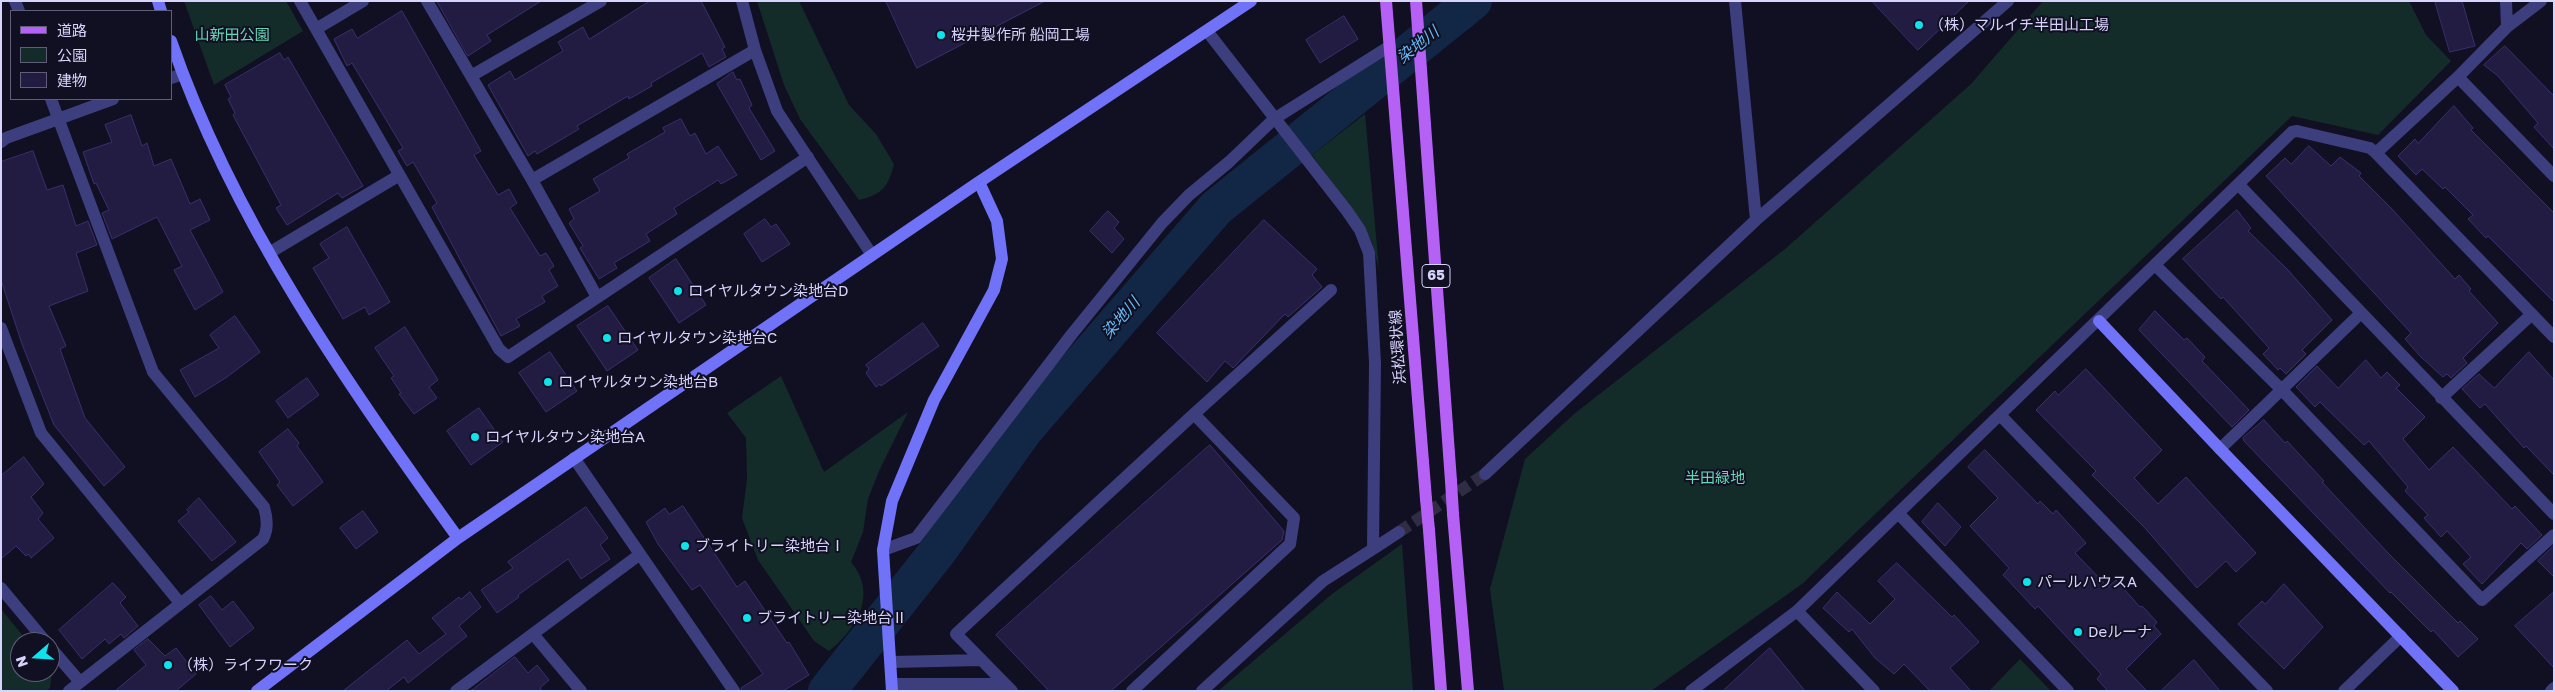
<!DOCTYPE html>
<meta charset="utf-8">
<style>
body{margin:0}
#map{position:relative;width:2555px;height:692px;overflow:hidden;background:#110f22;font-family:"Golos Text","Noto Sans JP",sans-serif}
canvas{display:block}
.frame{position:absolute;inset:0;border:2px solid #d6d3fc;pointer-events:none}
.legend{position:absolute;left:10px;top:10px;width:162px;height:90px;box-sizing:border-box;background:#110f22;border:1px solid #605d79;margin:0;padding:6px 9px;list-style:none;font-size:15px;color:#d6d3fc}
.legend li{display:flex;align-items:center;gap:10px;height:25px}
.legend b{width:25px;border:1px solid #605d79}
.north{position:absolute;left:10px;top:632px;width:50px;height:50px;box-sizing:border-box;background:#110f22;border:1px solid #605d79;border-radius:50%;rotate:251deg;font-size:14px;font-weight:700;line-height:20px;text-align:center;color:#d6d3fc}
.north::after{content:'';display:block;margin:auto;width:18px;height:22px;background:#0ee2ed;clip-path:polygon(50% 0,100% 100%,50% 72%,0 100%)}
</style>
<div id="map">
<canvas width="2555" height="692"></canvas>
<div class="frame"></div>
<ul class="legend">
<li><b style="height:6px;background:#b661f6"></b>道路</li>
<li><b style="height:14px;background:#132c2a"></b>公園</li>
<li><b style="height:14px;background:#221c42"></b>建物</li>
</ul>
<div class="north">N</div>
</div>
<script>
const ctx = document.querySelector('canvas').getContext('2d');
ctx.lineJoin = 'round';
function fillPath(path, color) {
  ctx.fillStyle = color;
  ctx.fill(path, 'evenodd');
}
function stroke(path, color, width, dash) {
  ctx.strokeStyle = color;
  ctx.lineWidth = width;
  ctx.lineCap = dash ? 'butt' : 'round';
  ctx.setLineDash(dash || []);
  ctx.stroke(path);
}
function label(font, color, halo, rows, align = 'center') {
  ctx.font = font + ' "Golos Text","Noto Sans JP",sans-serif';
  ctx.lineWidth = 4;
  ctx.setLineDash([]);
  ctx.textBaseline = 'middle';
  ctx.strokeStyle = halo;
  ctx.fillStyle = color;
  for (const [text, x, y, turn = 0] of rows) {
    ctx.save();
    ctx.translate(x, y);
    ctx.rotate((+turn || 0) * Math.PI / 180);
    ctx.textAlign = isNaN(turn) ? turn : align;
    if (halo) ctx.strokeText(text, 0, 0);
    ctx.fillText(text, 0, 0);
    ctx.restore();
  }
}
const green = new Path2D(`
 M184,1H286L303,31L214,85Z
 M757,1H799L849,105L876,134L894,164C888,187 883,194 859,200L800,119L784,85Z
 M2043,1H2409L2426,35L2451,61L2378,135L2292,116L1802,584L1651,691H1504L1490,589L1525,459L1574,414L1785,249L1971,84Z
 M1365,114L1379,269L1372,243L1361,222L1312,155Z
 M781,376L824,472L908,412L879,471L868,499L863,532L851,562C878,594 857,629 829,651L814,641L758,560L742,518L747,479L746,438L727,413Z
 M1402,544L1413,691H1218L1332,594Z
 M1,609L28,642H20V672H50V669L52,671L50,688L46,691H1Z
 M2020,659L2051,691H1989Z`);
const river = new Path2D(`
 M827,691L938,551L1024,430L1216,208L1473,1`);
const building = new Path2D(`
 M437,1H541L487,35L491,41L468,56Z
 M650,1H701L725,47L722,49L726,57L709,67L702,53L651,83L652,86L629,99L628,96L577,126L579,129L537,154L535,151L528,156L488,85L510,71L515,80L563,51L558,42L583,27L589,39Z
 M886,1H1045L917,68Z
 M1872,1H1969L1918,50Z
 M2435,1H2462L2475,46L2450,52Z
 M402,11L481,151L474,155L498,195L509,189L517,203L510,208L540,256L546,253L554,266L549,270L558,286L542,296L545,302L516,319L520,326L501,336L432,207L437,203L413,162L407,166L398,151L403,148L352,63L347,66L334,39L352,29L357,38Z
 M1344,16L1358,39L1320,63L1306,40Z
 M2505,46L2554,96V149L2534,127L2538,123L2498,76L2484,65Z
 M280,53L284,60L288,57L363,186L342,198L338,193L287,225L276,208L281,205L233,115L235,113L228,99L231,97L225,85Z
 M733,72L737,80L740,79L752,105L749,108L775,151L761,160L717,84Z
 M2454,106L2473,128L2471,130L2554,213V302L2488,236L2486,238L2468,219L2473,215L2445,187L2443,189L2422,169L2416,175L2398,156L2415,139L2418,143Z
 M131,115L142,146L147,143L154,166L171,159L190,204L200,199L210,220L190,230L223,292L195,310L174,270L182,266L157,217L112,239L102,213L109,210L96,183L94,184L83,152L112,142L105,125Z
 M681,119L690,136L695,133L706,154L718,146L737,175L721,184L718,180L674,208L677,214L646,234L650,241L614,263L617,268L599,279L580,248L583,246L569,223L574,219L569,209L600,191L593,179L629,158L627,154L665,132L663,128Z
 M2309,146L2331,166L2340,157L2361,173L2359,176L2392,209L2455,279L2459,275L2471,289L2469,291L2498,323L2463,358L2467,363L2451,378L2447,374L2443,377L2420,356L2405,339L2411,333L2266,176L2285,158L2291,164Z
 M33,151L47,190L63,185L76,226L88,221L97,245L76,253L88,291L49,306L66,346L60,349L85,418L125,467L104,486L54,425L22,344L1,280V162Z
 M2237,210L2251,228L2248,231L2288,270L2332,320L2302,350L2306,354L2286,374L2280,368L2278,370L2263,354L2269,348L2223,297L2221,299L2183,259Z
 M1108,211L1119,222L1114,228L1124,239L1112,253L1090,231Z
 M765,219L771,227L776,224L790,244L762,262L744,234Z
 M1264,220L1317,269L1312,275L1322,287L1288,317L1285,314L1233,368L1225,361L1207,382L1157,333Z
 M347,227L390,302L369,315L365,307L343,319L313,268L329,258L320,244Z
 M676,259L706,305L679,323L649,278Z
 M608,306L638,350L607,371L577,326Z
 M2155,311L2184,340L2187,338L2205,357L2202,361L2249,410L2232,427L2139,330Z
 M235,316L260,352L227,377L195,397L180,370L219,348L210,335Z
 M923,323L939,346L881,386L880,384L876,387L866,373L869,369L866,365Z
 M405,327L438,380L429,387L437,398L414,414L399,394L401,393L391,378L394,376L375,348Z
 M550,352L577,391L546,412L519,373Z
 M2529,352L2554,380V475L2526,446L2524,448L2485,404L2480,408L2462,389L2479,374L2494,388Z
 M2366,360L2381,378L2387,372L2400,385L2396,388L2425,417L2403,439L2429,470L2453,447L2512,509L2515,506L2542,535L2527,549L2521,543L2482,584L2463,564L2471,557L2447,531L2441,537L2424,518L2428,515L2405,491L2408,487L2369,441L2364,445L2320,402L2315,407L2296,387L2317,366L2338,388Z
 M2086,369L2162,450L2134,478L2158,504L2186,477L2256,553L2236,572L2226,561L2197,588L2145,528L2092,475L2096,471L2036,410L2055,391L2058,395Z
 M307,378L319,395L288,418L276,401Z
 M479,408L503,442L471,465L447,431Z
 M2264,420L2285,443L2287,441L2324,481L2322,482L2389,554L2458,623L2460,621L2478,639L2458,657L2433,630L2431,632L2391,592L2390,593L2244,441L2243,438Z
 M288,429L299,443L297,446L323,482L293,506L277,485L280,482L259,452Z
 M1210,445L1284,531L1282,540L1111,691H1049L996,635Z
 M1985,450L2038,504L2040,501L2053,514L2056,510L2086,543L2075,553L2108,587L2116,580L2140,607L2142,606L2157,622L2154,626L2161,634L2126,669L2147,691H2108L2097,679L2101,674L2038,606L2035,609L2003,575L2009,568L1970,526L1998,498L1968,467Z
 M24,457L44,484L31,497L43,513L38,519L54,538L31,558L28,554L26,556L16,546L1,559V476Z
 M199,498L236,542L212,561L178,521L189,512L187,510Z
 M1938,503L1961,527L1945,546L1922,522Z
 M683,506L737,587L745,581L787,643L789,642L809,675L783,691H742L741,688L763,674L700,585L692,590L658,544L646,522L665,508L669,514Z
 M586,507L608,538L600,545L610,559L581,579L568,559L518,595L519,597L497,613L481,590L513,568L508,562Z
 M363,511L378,532L356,549L340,528Z
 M2553,547L2554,548V577L2538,561Z
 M1897,563L1952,617L1954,615L1979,642L1950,668L1971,691H1930L1904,664L1894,674L1875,658L1852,629L1849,632L1823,608L1837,592L1870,624L1895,599L1878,581Z
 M113,583L126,597L120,603L138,626L124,638L121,634L109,644L105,639L82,659L59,630Z
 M2284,584L2323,627L2284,669L2238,624L2262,601L2265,604Z
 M470,592L481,607L459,626L467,636L408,683L404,677L386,691H343L407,640L419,654L446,634L432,618L459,597L461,599Z
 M2554,592V668L2515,626Z
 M211,596L222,610L233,601L254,628L230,647L199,605Z
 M148,639L165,656L176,648L196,674L176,691H115L146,665L134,650Z
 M1770,648L1805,691H1723Z
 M515,657L528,673L537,665L549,680L540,688L542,691H471Z
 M2194,660L2220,691H2161Z`);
const streetTunnel = new Path2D(`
 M1399,532L1485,474`);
const lane = new Path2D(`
 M1194,414L1331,290
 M892,662L981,660
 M893,684H1005
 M1012,691L956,634L1194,414L1294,518L1290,544L1132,691`);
const street = new Path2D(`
 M15,1L19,11
 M300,1L499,349L508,357L808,157
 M427,1L532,180L597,297
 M742,1L755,50L777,111L872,255
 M1735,1L1756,220
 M2506,1L2507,27
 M316,29L363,1
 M471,76L601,1
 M2458,77L2507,27L2541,1
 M171,78L183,74
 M51,99L153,372L264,507C267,517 268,530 263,539L69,691
 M1,142L6,138L113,99
 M2376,153L2554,337
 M532,180L755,50
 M2239,185L2554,514
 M269,253L398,176
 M2156,266L2282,390L2482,600L2554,535
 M1,328L41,433L180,603
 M2441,398L2532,314
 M2000,415L2267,691
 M2220,449L2361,313
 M574,458L734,691
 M1485,474L1756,220L2008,1
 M1899,514L2068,691
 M1373,549L1399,532
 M883,550L916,538L1072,334L1162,223L1189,195L1229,162L1274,119L1390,46
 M1,588L46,642
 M1797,611L1874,691
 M533,634L581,691
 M50,647L80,682
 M456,691L639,555
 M1202,691L1323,581L1373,549L1375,363L1369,253L1360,230L1347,211L1207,31
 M1691,691L1797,611L2292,132L2297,131L2370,148L2376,153L2458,77L2554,176
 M2344,691L2401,636
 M2551,691L2554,688`);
const secondary = new Path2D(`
 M158,1L161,11
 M171,41C234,223 347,383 458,538
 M2099,321L2220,449L2453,691
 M257,691L458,538L979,182
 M892,691L883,550L892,501L934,400L994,290L1002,259L997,221L979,182L1251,1`);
const primary = new Path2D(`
 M1386,1L1426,499
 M1416,1L1451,481
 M1453,514L1468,691
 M1429,530L1441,691`);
const primaryBridge = new Path2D(`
 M1451,481L1453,514
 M1426,499L1429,530`);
const markers = [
 [1919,25,5,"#0ee2ed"],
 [941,35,5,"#0ee2ed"],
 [678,291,5,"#0ee2ed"],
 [607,338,5,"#0ee2ed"],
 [548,382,5,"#0ee2ed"],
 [475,437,5,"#0ee2ed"],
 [685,546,5,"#0ee2ed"],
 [2027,582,5,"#0ee2ed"],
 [747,618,5,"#0ee2ed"],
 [2078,632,5,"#0ee2ed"],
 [168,665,5,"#0ee2ed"]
];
const shields = [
 [1436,276,28]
];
const shieldNames = [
 ["65",1436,276]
];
const poiNames = [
 ["（株）マルイチ半田山工場",1929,25],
 ["桜井製作所 船岡工場",951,35],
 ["ロイヤルタウン染地台D",688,291],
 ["ロイヤルタウン染地台C",617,338],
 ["ロイヤルタウン染地台B",558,382],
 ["ロイヤルタウン染地台A",485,437],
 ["ブライトリー染地台Ⅰ",695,546],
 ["パールハウスA",2037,582],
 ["ブライトリー染地台Ⅱ",757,618],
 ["Deルーナ",2088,632],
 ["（株）ライフワーク",178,665]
];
const parkNames = [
 ["山新田公園",232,35],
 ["半田緑地",1715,478]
];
const streetNames = [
 ["浜松環状線",1398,347,-94]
];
const waterNames = [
 ["染地川",1418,45,-39],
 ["染地川",1121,318,-49]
];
fillPath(green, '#132c2a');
stroke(river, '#112745', 38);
fillPath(building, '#221c42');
stroke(building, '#39306d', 1);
stroke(streetTunnel, '#2f2c43', 12, [12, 6]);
stroke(lane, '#3d3e7e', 12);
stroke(street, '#3d3e7e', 12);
stroke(secondary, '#7073f7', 12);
stroke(primary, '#b661f6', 12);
stroke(primaryBridge, '#b661f6', 12);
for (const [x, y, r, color] of markers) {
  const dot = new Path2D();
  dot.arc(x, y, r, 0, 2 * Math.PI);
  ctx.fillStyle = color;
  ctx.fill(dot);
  stroke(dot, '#110f22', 2);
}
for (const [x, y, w] of shields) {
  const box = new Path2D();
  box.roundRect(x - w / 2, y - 11.5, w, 23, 4);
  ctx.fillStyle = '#110f22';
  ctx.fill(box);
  stroke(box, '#d6d3fc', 1);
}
label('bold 14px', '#d6d3fc', null, shieldNames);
label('15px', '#d6d3fc', '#110f22', poiNames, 'left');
label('15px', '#63d8b5', '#110f22', parkNames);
label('15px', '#d6d3fc', '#110f22', streetNames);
label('italic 16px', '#67bbf6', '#110f22', waterNames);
</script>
